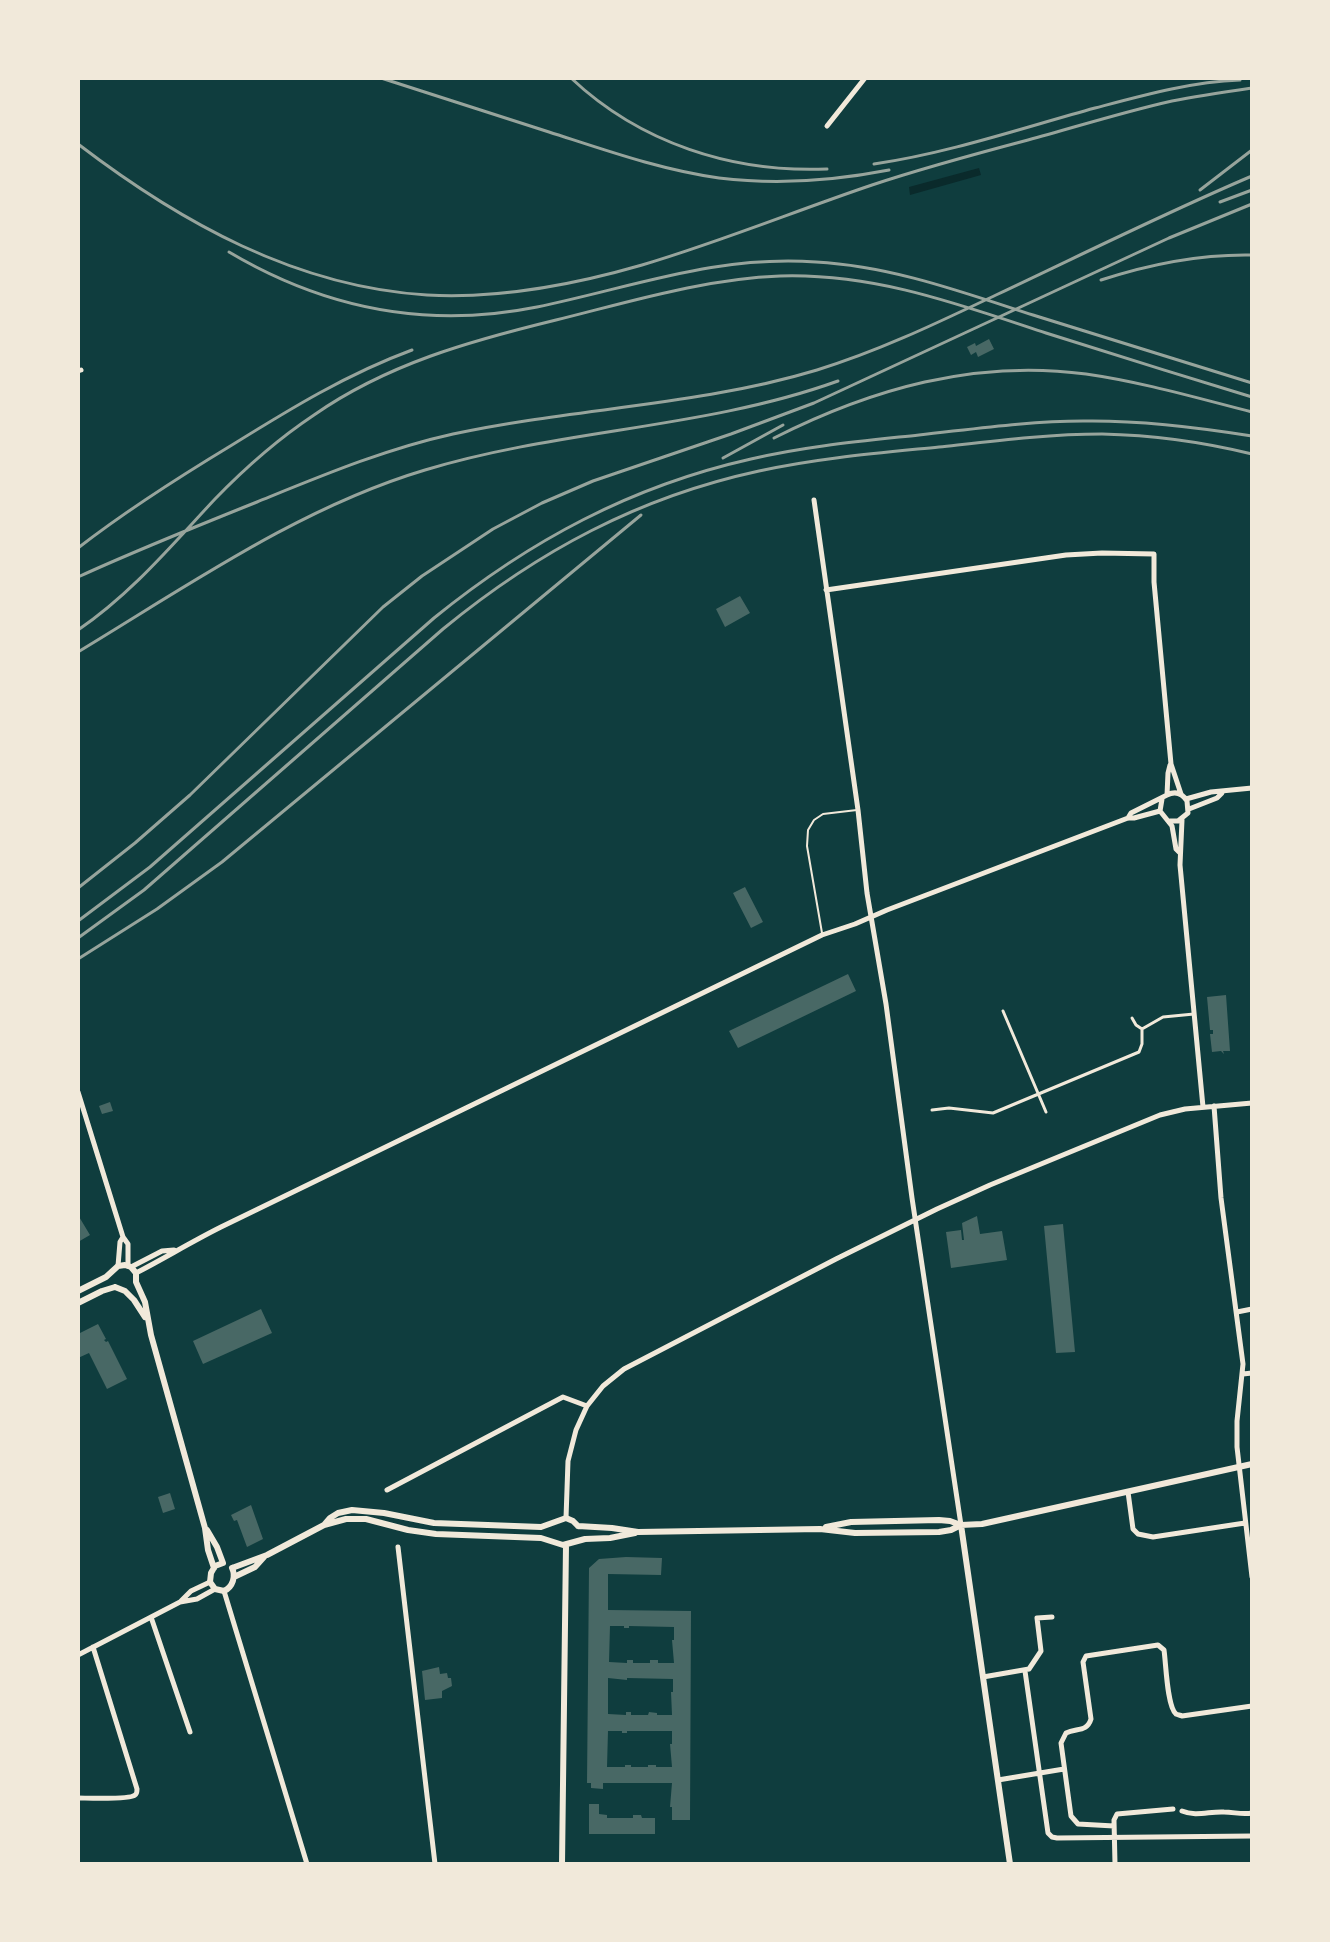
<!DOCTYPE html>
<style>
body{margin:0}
#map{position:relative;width:1330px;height:1942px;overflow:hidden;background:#0f3d3e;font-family:Mulish,sans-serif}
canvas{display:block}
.frame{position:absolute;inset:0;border:80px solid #f1e9da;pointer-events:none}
</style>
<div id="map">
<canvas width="1330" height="1942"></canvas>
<div class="frame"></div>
</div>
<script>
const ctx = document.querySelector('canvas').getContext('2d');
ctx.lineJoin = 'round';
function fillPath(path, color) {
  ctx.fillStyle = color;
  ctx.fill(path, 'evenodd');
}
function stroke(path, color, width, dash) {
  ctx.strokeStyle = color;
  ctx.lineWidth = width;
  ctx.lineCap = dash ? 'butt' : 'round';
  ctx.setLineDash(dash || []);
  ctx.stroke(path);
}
const water = new Path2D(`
 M979,168L981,175L910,195L909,187Z`);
const building = new Path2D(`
 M989,339L994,349L978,357L976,352L971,355L967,347L975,343L976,346Z
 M740,596L750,613L725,627L716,609Z
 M745,887L763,922L751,928L733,893Z
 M848,974L856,991L738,1048L729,1031Z
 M1226,995L1230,1051H1223L1224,1054L1221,1051L1212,1052L1210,1034H1213V1030H1210L1207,997Z
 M110,1102L113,1111L102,1114L99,1106Z
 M78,1215L90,1235L78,1242Z
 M977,1216L980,1234L1002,1231L1007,1260L951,1268L946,1232L961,1230L962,1240H964L962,1223Z
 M1063,1224L1075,1352L1056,1353L1044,1226Z
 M261,1309L272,1333L203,1364L193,1341Z
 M98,1324L106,1339L104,1340L106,1342L108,1341L127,1379L107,1389L89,1353L78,1358V1334Z
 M170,1493L175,1509L163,1513L158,1497Z
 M251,1505L263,1539L247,1547L237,1520L234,1521L231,1515Z
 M626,1557L662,1558L661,1575L608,1574V1610L691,1611L690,1820H672V1807H670L672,1783H603V1789L591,1788V1783H587L589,1568L599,1559ZM610,1626H624V1628H629V1626L674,1627V1640H672L674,1663H658V1660H650V1663H633V1660H627V1663L609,1662ZM608,1678L627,1680V1678L673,1679V1692H671L672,1715H657V1713L649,1712L648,1715H631V1712H626V1715L608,1714ZM608,1731H622V1733H627V1731H672V1744H670L672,1767H656V1765H648V1767H631V1765H625V1767H607Z
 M439,1667L440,1674L447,1673L448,1678H451L452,1686L442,1691V1698L425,1700L422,1671Z
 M589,1804H599V1814L607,1815V1818H633V1815H641L642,1818H655V1834H589Z`);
const service = new Path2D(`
 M822,933L807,846L808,830L814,820L823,814L857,810`);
const pedestrian = new Path2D(`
 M1003,1011L1046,1112
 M1132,1018L1136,1025L1142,1029
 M932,1110L949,1108L993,1113L1139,1052L1142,1044V1029L1163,1017L1194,1014`);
const minor = new Path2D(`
 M827,126L865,78
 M78,371L81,370
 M814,500L858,810L867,893L886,1004L912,1198L961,1525
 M826,590L1066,555L1102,553L1154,554V582L1171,764L1181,794
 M1167,795L1168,773L1170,765
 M1162,799L1160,811L1172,826L1176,849L1179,852
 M1186,799L1211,792L1252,788
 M1189,809L1217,798L1222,793
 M1128,818L1131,813L1167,795C1175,791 1182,793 1187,801L1188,813L1178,821H1170
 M1182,820L1180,865L1203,1107
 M78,1092L123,1237L128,1244V1266
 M1214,1106L1221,1198L1243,1364L1237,1421V1447L1252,1577
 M118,1266L120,1242L123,1237
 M131,1267L162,1251L174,1250
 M136,1273C165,1258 191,1242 221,1227L822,935L855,924L887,910L1128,818H1134L1160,811
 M1237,1312L1252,1309
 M1243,1374L1252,1373
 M387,1490L563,1397L587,1406
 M1128,1492L1133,1529L1138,1534L1153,1537L1245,1523
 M566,1518L568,1461L576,1430L587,1406L603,1386L624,1369L836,1259L937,1209L990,1185L1160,1115L1185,1109L1252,1103
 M398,1547L435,1864
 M224,1591L307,1864
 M181,1601L191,1591L210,1582
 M151,1617L190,1732
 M78,1655L180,1602L197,1599L215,1589
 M1025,1671L1048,1833L1052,1837L1057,1838L1252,1836
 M983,1677L1029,1669L1041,1651L1037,1618L1052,1617
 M998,1780L1064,1769
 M78,1798C87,1798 130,1800 135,1795C137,1794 137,1791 137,1789L93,1647
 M1182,1811C1196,1817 1210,1811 1224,1812C1234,1812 1242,1815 1252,1813
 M1114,1826L1078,1824L1071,1816L1061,1743L1066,1733C1077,1728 1087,1732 1091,1719L1083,1662L1086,1656L1158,1645L1164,1650C1166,1663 1167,1707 1176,1714C1178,1715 1180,1715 1182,1716L1252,1706
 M1115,1864L1114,1820L1117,1814L1173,1809`);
const tertiary = new Path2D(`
 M115,1287L125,1291L134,1300L145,1317
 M78,1291L106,1277L118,1266L125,1265L131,1267L136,1273V1282L145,1302L151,1335L205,1528L208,1550L214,1568
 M78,1303L102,1291L115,1287
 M324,1525L330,1518L338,1513L352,1510L384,1513L434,1523L541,1527L566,1518L573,1521L578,1526
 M961,1525L1010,1864
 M578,1526L612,1528L638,1532L820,1529L855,1533L939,1532L951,1530L961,1525L982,1524L1252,1464
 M826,1527L851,1522L939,1520L950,1521L961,1525
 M207,1530L217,1547L223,1563
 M223,1563L215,1566L211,1573L210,1582L215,1589L224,1591C233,1587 236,1576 232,1568
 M232,1568L267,1555L324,1525L346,1519H366L408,1530L436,1534L541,1538L563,1545L585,1539L610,1538L635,1533
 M234,1577L255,1567L264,1557
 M562,1864L566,1545`);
const rail = new Path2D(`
 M381,78C437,96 493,114 549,132C605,150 661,170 719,178C777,185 833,181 889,170
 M571,78C640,143 732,173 827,169
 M78,144C180,222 296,287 427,295C499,299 573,285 642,265C720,242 795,211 872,185C923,168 975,154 1028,140C1076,127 1123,112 1172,101C1198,96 1225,92 1252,88
 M874,164C949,153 1022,128 1095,108C1144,95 1190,82 1240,80
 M1200,190L1252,150
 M1220,202L1252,190
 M229,252C325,309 428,329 537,307C634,287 715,255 816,262C891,266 962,292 1033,315C1106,338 1179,361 1252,383
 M1101,280C1150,264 1200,254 1252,255
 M774,438C871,389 975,359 1086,374C1142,382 1197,398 1252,412
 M723,458L783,425
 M78,548C127,510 179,477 232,445C290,409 347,374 412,350
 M78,577C137,550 197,526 257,502C321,476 385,449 453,434C573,408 698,406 817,370C879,351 937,323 996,295C1081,255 1165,213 1252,176
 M78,630C131,594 171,546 215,499C245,468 278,439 314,415C387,364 470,341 556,320C629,302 703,279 780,276C874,273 958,304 1046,333C1115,355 1183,376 1252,397
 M78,652C189,585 301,507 425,470C560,429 705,429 838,381
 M78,888L135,843L190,795L383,607L422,576L493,529L542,503L593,481L731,434L814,403L1169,238L1252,204
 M78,921L150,867L434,618C529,541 631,486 751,459C806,446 863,441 919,435C974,429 1028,421 1083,421C1140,420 1196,427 1252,436
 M78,938L144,890L443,629C538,551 639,497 759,471C818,458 879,453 939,447C993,441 1048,434 1102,434C1153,435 1203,442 1252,454
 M78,959L157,909L222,862L641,515`);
fillPath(water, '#0a2a2b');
fillPath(building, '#486865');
stroke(service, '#f1e9da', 2);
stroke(pedestrian, '#f1e9da', 3);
stroke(minor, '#f1e9da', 5);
stroke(tertiary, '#f1e9da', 6);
stroke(rail, '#97a49c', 3);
</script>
